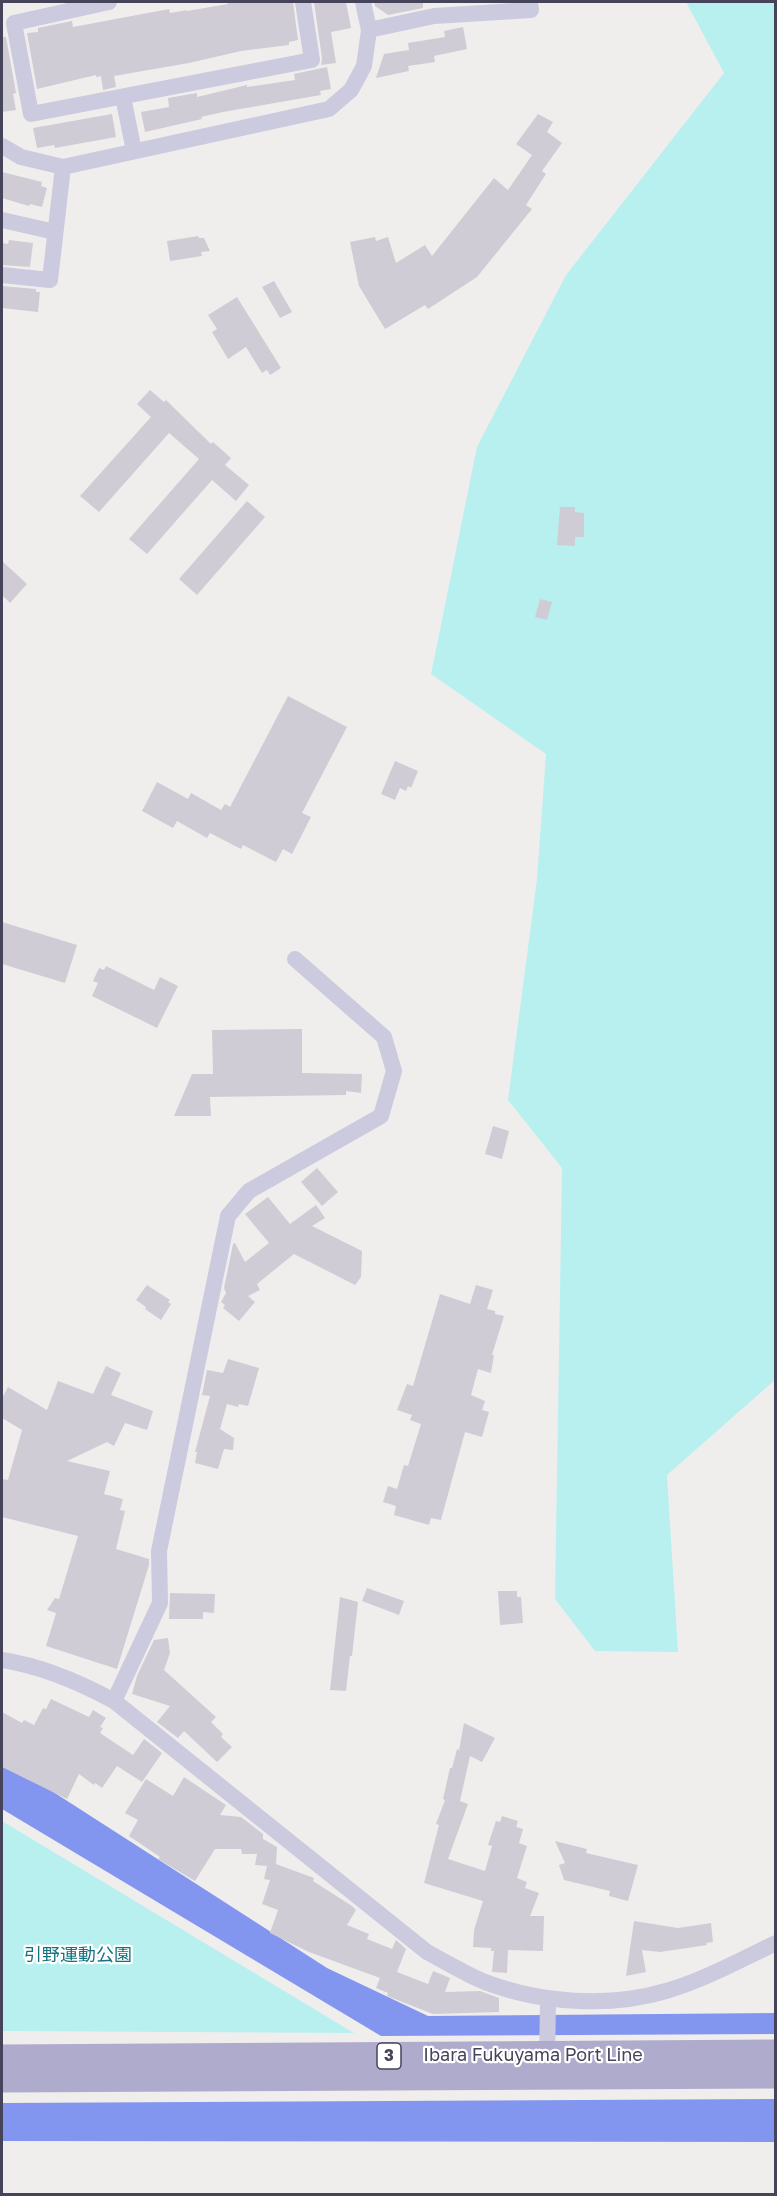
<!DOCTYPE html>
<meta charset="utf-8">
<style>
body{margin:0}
#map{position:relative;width:777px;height:2196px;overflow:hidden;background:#f0eeec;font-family:"Golos Text",sans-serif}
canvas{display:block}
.frame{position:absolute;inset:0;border:3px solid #46445b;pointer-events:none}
</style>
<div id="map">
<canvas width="777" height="2196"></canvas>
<div class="frame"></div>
</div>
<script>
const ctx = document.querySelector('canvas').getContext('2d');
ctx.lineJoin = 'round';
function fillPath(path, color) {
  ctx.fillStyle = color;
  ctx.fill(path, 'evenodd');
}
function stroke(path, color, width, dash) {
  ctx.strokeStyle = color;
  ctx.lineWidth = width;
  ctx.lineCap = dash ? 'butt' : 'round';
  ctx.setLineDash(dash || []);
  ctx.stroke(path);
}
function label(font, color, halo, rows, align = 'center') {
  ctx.font = font + ' "Golos Text","Noto Sans JP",sans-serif';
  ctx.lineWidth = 4.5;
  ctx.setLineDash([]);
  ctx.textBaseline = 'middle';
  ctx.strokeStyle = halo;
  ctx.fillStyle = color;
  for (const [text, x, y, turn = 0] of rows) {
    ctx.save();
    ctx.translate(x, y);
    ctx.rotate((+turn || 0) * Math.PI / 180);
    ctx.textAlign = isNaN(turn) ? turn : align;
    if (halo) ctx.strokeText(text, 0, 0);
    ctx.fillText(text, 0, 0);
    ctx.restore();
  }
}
const green = new Path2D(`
 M686,2H775V1380L667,1475L678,1652L595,1651L555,1599L562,1168L508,1100L537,879L546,754L431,674L477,447L566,275L724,73Z
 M2,1821L354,2033L2,2031Z`);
const water = new Path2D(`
 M2,1759L327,1968L428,2016L775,2013V2034L381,2036L2,1809Z
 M775,2099V2142L2,2141V2103Z`);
const building = new Path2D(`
 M228,2H293L298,40L289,42V45L241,51L189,63L114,76L116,87L103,90L101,76L96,77V75L37,89L27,33L38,32V28L72,21L73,27L169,9L170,13L187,10V11L228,4Z
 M314,2H346L351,28L331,32L336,63L321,65L322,58Z
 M374,2H423V8L388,15L375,6Z
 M463,27L467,49L434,56L435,62L408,66L409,71L376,78L384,54L409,50L408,43L445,37L444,31Z
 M2,37H6L16,93L13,94L16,110L2,112Z
 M327,67L331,89L320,91L321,95L223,112L201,117L202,119L145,132L141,112L169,107L168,98L197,93V97L247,85V87L295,80L294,74Z
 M112,114L116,137L55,148L54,145L37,148L33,128Z
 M538,114L553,122L547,132L562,143L542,171L546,174L526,205L532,209L477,277L428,309L425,305L385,329L359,286L350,242L375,237L376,241L388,237L396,263L425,245L432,256L494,178L508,190L532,155L516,144Z
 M2,172L42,182L41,186L47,188L42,207L30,204L29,206L2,198Z
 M198,236L199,238H204L210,251L201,252L202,256L170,261L167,241Z
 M9,240L33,243L30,267L2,265V243L8,244Z
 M274,281L292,312L280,318L262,287Z
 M2,286L36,289V292H40L38,312L2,308Z
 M237,297L281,368L270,375L267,370L262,373L246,347L228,359L212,332L217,329L208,315Z
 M150,390L164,402L166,400L211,444L213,442L231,458L225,465L249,485L236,501L212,480L147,554L129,539L199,459L169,433L99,512L80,496L151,417L137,404Z
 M247,501L265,517L197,595L179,579Z
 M560,507H575V512L584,513V537H575V546L557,545Z
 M2,561L27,584L10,603L2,595Z
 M540,599L552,602L547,620L535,617Z
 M288,696L347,727L302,813L311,817L292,854L283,849L276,862L243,845L241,849L210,833L207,838L177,821L173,828L142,811L157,782L188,799L191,793L221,810L225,804L230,807Z
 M395,761L418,771L411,788L408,786L406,791L400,788L395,800L381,794Z
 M2,922L77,945L65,983L2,964Z
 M106,966L154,990L160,977L178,986L157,1028L92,996L98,983L93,981L99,968L104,970Z
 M302,1029V1073L362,1074L361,1093L346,1091V1095L210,1097L211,1116H174L192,1074H213L212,1030Z
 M493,1126L509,1131L502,1159L485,1154Z
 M317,1168L338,1192L322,1206L301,1182Z
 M268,1197L290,1224L316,1205L325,1218L312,1226L362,1251L361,1277L355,1285L294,1254L257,1284L260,1290L248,1296L255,1302L239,1321L223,1308L225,1305L221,1302L226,1293L224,1288L233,1244L235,1243L245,1262L269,1243L245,1214Z
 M147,1285L170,1300L168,1302L171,1304L161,1320L145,1309L146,1307L136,1300Z
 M476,1285L493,1290L487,1309L495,1311V1314L504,1316L492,1355H494L491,1373L478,1369L471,1395L485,1401L482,1410L489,1412L482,1437L465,1432L441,1520L431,1518L429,1525L394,1515L396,1506L383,1502L388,1486L397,1489L404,1465L408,1466L421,1424L410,1420L412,1415L397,1410L407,1384L413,1386L440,1294L470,1304Z
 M228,1359L259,1368L248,1406L239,1404L238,1407L227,1404L220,1429L234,1438L233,1450L224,1449L218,1469L195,1463L197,1452H195L210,1396L202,1395L207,1370L223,1373Z
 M106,1366L121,1373L111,1395L153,1411L147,1430L125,1423L114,1446L107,1442L67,1461L110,1471L104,1494L123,1499L120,1510L125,1511L116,1549L149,1559V1565L117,1669L46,1646L56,1613L47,1610L55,1598L59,1599L78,1536L2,1517V1479L8,1480L22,1430L2,1418V1398L8,1387L47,1410L58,1381L93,1394Z
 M367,1588L404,1601L399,1615L362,1601Z
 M498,1591H517V1597H521L523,1623L500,1625Z
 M170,1593L215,1594L214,1613L203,1612V1619H169Z
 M340,1597L358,1602L352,1656H350L346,1691L330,1690Z
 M168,1638L170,1653L164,1670L216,1717L211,1722L223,1734L221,1737L232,1747L217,1762L184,1731L178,1738L157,1722L170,1706L132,1694L137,1676L154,1640Z
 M51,1699L89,1717L93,1710L106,1718L100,1727L103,1728L100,1733L133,1755L144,1739L162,1753L142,1782L117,1766L102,1788L95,1783L94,1785L79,1774L67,1799L2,1767V1712L22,1723L24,1720L34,1725L43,1708L46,1709Z
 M464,1723L495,1738L482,1762L470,1756L460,1801L468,1804L448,1859L485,1871L492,1846L488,1845L496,1821L500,1822L502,1816L518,1821L516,1827L523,1829L519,1843L527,1846L517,1878L527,1882L525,1888L539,1893L530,1916H544L543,1951L508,1950L507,1973L492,1972L494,1951H491V1948L473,1947L474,1930L483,1901L424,1883L439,1825L436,1824L445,1800L443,1799L450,1768H452L457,1749L459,1750Z
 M184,1777L226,1805L220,1815L241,1817L263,1834V1839L277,1847L276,1864L314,1878L313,1881L352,1906L356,1910L347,1925L369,1934L367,1939L392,1949L396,1940L406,1949L397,1972L428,1984L433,1971L450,1978L445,1992L480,1991L499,1998V2012L433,2014L387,1996L388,1993L376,1988L380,1978L309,1952L270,1933L278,1910L262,1904L270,1880L264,1879L267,1866L255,1865L257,1854H242L241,1849H215L195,1881L158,1859L160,1857L129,1836L138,1820L125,1813L146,1779L173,1796Z
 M555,1841L587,1849L586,1853L638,1865L628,1901L609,1896L610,1891L564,1880L559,1865L565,1863Z
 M634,1921L678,1928L711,1923L713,1942L706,1943L707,1945L660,1952L642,1950L646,1972L626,1976Z`);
const street = new Path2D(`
 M109,2L14,23L31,114L312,60L303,2
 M369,30L434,16L531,10L530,2
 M123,97L134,151
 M2,146L21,157L63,167L329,109L351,90L364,66L369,30L363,2
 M2,220L55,232
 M2,275L50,280L63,167
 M2,1660C42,1666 79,1682 114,1701L427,1952C446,1962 465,1974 485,1982C540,2003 609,2008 666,1991C704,1980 740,1960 776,1943
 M114,1701L160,1603L159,1551L228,1216L249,1191L381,1116L394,1071L384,1037L295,959
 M547,2063L548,2000`);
const primary = new Path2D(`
 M2,2058L776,2053
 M2,2079L776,2075`);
const shields = [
 [389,2056,24]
];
const shieldNames = [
 ["3",389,2056]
];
const parkNames = [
 ["引野運動公園",78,1955]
];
const streetNames = [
 ["Ibara Fukuyama Port Line",533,2055]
];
fillPath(green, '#b8f0f0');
fillPath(water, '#8396ef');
fillPath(building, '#cfccd5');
stroke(street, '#cccade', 16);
stroke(primary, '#afabcd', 27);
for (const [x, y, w] of shields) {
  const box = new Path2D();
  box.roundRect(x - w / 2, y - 13, w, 26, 4.5);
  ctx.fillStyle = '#fff';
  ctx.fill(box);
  stroke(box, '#46445b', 1.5);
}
label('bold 16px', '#46445b', null, shieldNames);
label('18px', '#13727f', '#fff', parkNames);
label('18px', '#46445b', '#fff', streetNames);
</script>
